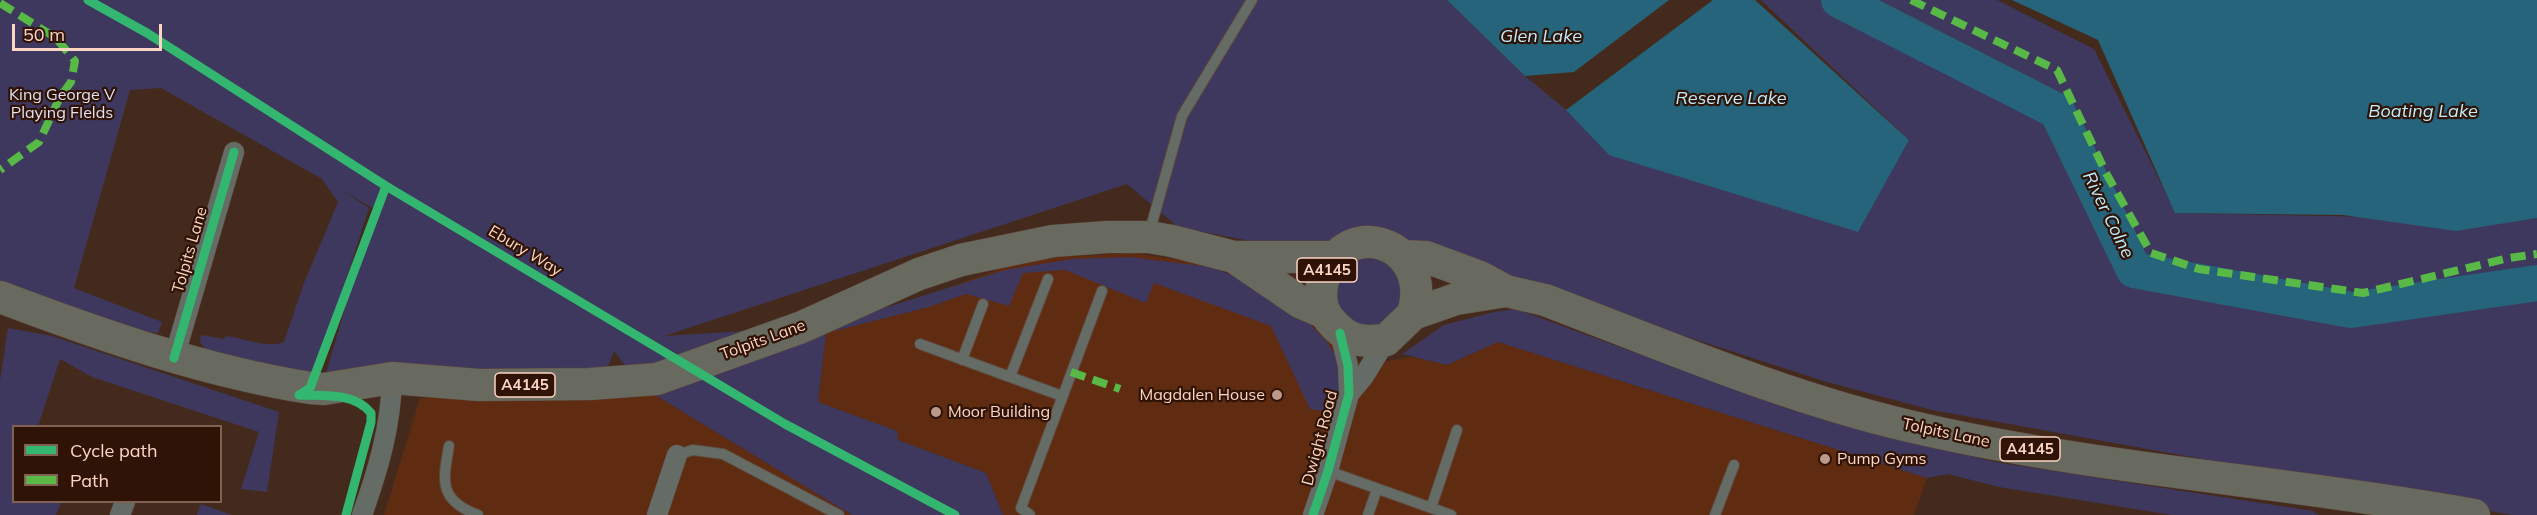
<!DOCTYPE html>
<style>
body{margin:0}
#map{position:relative;width:2537px;height:515px;overflow:hidden;background:#442a1c;font-family:Mulish,sans-serif}
canvas{display:block}
.legend{position:absolute;left:12px;top:425px;width:210px;height:78px;box-sizing:border-box;background:#2f1306;border:2px solid #816152;margin:0;padding:8px 10px;list-style:none;font-size:18px;color:#fcd5c3}
.legend li{display:flex;align-items:center;gap:12px;height:30px}
.legend b{width:30px;border:2px solid #816152}
.scale{position:absolute;left:12px;top:24px;width:150px;height:27px;box-sizing:border-box;border:3px solid #fcd5c3;border-top:0;padding-left:8px;font-size:18px;line-height:21px;white-space:nowrap;color:#fcd5c3;-webkit-text-stroke:4px #2f1306;paint-order:stroke}
</style>
<div id="map">
<canvas width="2537" height="515"></canvas>
<ul class="legend">
<li><b style="height:8px;background:#33b770"></b>Cycle path</li>
<li><b style="height:8px;background:#58b947"></b>Path</li>
</ul>
<div class="scale">50 m</div>
</div>
<script>
const ctx = document.querySelector('canvas').getContext('2d');
ctx.lineJoin = 'round';
function fillPath(path, color) {
  ctx.fillStyle = color;
  ctx.fill(path, 'evenodd');
}
function stroke(path, color, width, dash) {
  ctx.strokeStyle = color;
  ctx.lineWidth = width;
  ctx.lineCap = dash ? 'butt' : 'round';
  ctx.setLineDash(dash || []);
  ctx.stroke(path);
}
function label(font, color, halo, rows, align = 'center') {
  ctx.font = font + ' Mulish,sans-serif';
  ctx.lineWidth = 4.5;
  ctx.setLineDash([]);
  ctx.textBaseline = 'middle';
  ctx.strokeStyle = halo;
  ctx.fillStyle = color;
  for (const [text, x, y, turn = 0] of rows) {
    ctx.save();
    ctx.translate(x, y);
    ctx.rotate((+turn || 0) * Math.PI / 180);
    ctx.textAlign = isNaN(turn) ? turn : align;
    if (halo) ctx.strokeText(text, 0, 0);
    ctx.fillText(text, 0, 0);
    ctx.restore();
  }
}
const built = new Path2D(`
 M1132,253L1201,263L1256,285L1298,312L1331,343L1364,365L1411,357L1447,365L1498,342L1927,478L1914,515H1003L986,473L897,440V431L818,402L827,326L881,312L1027,259Z
 M642,387L852,515H384L420,398Z`);
const green = new Path2D(`
 M0,0H1447L1525,76L1566,110L1609,155L1909,140L1761,0H1997L2094,49L2176,213L2524,220L2537,218V515H2512L1932,410L1827,382L1423,252L1281,247L1178,227L1127,184L664,336L827,326L1005,270L1072,259L1129,257L1211,267L1241,279L1300,314L1327,342L1338,360L1344,380L1338,413L1310,409L1271,326L1154,283L1146,303L1065,270L1023,273L1009,306L966,294L929,307L826,333L818,402L897,431L898,440L986,473L1003,515H852L642,387L614,351L608,367L568,375L325,377L374,209L340,189L369,208L315,376L208,353L200,342L201,335L224,339L226,336C243,338 268,349 284,342L304,283L338,202L322,179L161,88L130,90L74,288L162,322L158,333L149,332L0,286Z
 M1360,256L1383,258L1400,273L1402,305C1385,323 1366,338 1345,315C1343,312 1337,308 1336,304C1333,298 1335,287 1335,280Z
 M1516,309L1788,409L1922,444L1995,462L2313,511L2319,515H2172L1999,487L1948,474L1927,478L1498,342L1447,365L1402,354L1444,325L1494,312Z
 M8,328L52,336L279,412L267,492L241,489L259,432L92,377L60,359L38,426H14V502H61L56,515H0V381Z
 M201,504L232,515H197Z`);
const water = new Path2D(`
 M1447,0H1669L1574,72L1525,76Z
 M1713,0H1755L1909,140L1858,232L1609,155L1566,110Z
 M2012,0H2537V218L2456,231L2343,215L2175,213L2098,40Z`);
const river = new Path2D(`
 M1839,0L2057,111L2134,270L2351,310L2537,283`);
const service = new Path2D(`
 M1149,234L1182,116L1252,0
 M920,344L1062,396
 M962,360L983,304
 M1010,377L1048,279
 M449,446C443,481 438,500 478,515
 M677,455L693,450L723,454L839,515
 M1328,471L1451,515
 M1431,508L1457,430
 M1030,515L1021,508L1102,291
 M1368,515L1377,489
 M1715,515L1734,465`);
const minor = new Path2D(`
 M174,358L234,152
 M1349,394L1364,376L1386,340
 M120,515L125,502
 M362,515C378,470 391,427 392,378
 M657,515L677,455
 M1313,515L1328,471L1349,394L1348,366L1340,333`);
const primary = new Path2D(`
 M1402,256L1426,257L1480,277L1506,291L1545,300C1666,346 1787,398 1913,427C2098,470 2288,481 2474,515
 M1234,257L1300,302L1323,312
 M0,297C101,335 203,371 310,388L324,389L392,378L479,385L590,384L657,379L802,327L919,274L961,260L1053,241L1107,237H1149L1172,241L1234,257H1334
 M1413,314C1435,239 1338,212 1322,285C1320,297 1321,309 1329,319C1346,340 1359,343 1386,340L1413,314L1456,299L1506,291`);
const quiet = new Path2D(`
 M1911,0L2057,70L2106,173L2151,253L2199,269L2363,293L2509,258L2537,254
 M0,3L56,38L75,61L71,82L60,97L39,142L0,170
 M1071,372L1120,389`);
const cycleway = new Path2D(`
 M88,0L147,33L386,186L785,424L955,515
 M174,358L234,152
 M299,395L310,388L386,186
 M299,395C324,396 354,392 371,413V422L346,515
 M1313,515L1328,471L1349,394L1348,366L1340,333`);
const markers = [
 [1277,395,6,"#bc9989"],
 [936,412,6,"#bc9989"],
 [1825,459,6,"#bc9989"]
];
const shields = [
 [1327,270,60],
 [525,385,60],
 [2030,449,60]
];
const shieldNames = [
 ["A4145",1327,270],
 ["A4145",525,385],
 ["A4145",2030,449]
];
const parkNames = [
 ["King George V",62,95],
 ["Playing FIelds",62,113]
];
const streetNames = [
 ["Tolpits Lane",190,250,-74],
 ["Ebury Way",525,251,31],
 ["Tolpits Lane",763,340,-20],
 ["Tolpits Lane",1946,433,12],
 ["Dwight Road",1320,438,-75]
];
const poiNames = [
 ["Magdalen House",1265,395,"right"],
 ["Moor Building",948,412],
 ["Pump Gyms",1837,459]
];
const waterNames = [
 ["Glen Lake",1541,37],
 ["Reserve Lake",1731,99],
 ["Boating Lake",2423,112],
 ["River Colne",2108,215,64]
];
fillPath(built, '#5f2c11');
fillPath(green, '#3f385e');
fillPath(water, '#25647a');
stroke(river, '#25647a', 36);
stroke(service, '#5e463a', 12);
stroke(minor, '#5e463a', 21);
stroke(primary, '#5e463a', 33);
stroke(service, '#656b65', 10);
stroke(minor, '#656b65', 20);
stroke(primary, '#686a5f', 32);
stroke(quiet, '#58b947', 8, [15, 8]);
stroke(cycleway, '#33b770', 9);
for (const [x, y, r, color] of markers) {
  const dot = new Path2D();
  dot.arc(x, y, r, 0, 2 * Math.PI);
  ctx.fillStyle = color;
  ctx.fill(dot);
  stroke(dot, '#2f1306', 2);
}
for (const [x, y, w] of shields) {
  const box = new Path2D();
  box.roundRect(x - w / 2, y - 12, w, 24, 4.5);
  ctx.fillStyle = '#2f1306';
  ctx.fill(box);
  stroke(box, '#fcd5c3', 1.5);
}
label('bold 15px', '#fcd5c3', null, shieldNames);
label('16px', '#e2e2f6', '#2f1306', parkNames);
label('16px', '#fcd5c3', '#2f1306', streetNames);
label('16px', '#fcd5c3', '#2f1306', poiNames, 'left');
label('italic 18px', '#c0ecfe', '#2f1306', waterNames);
</script>
